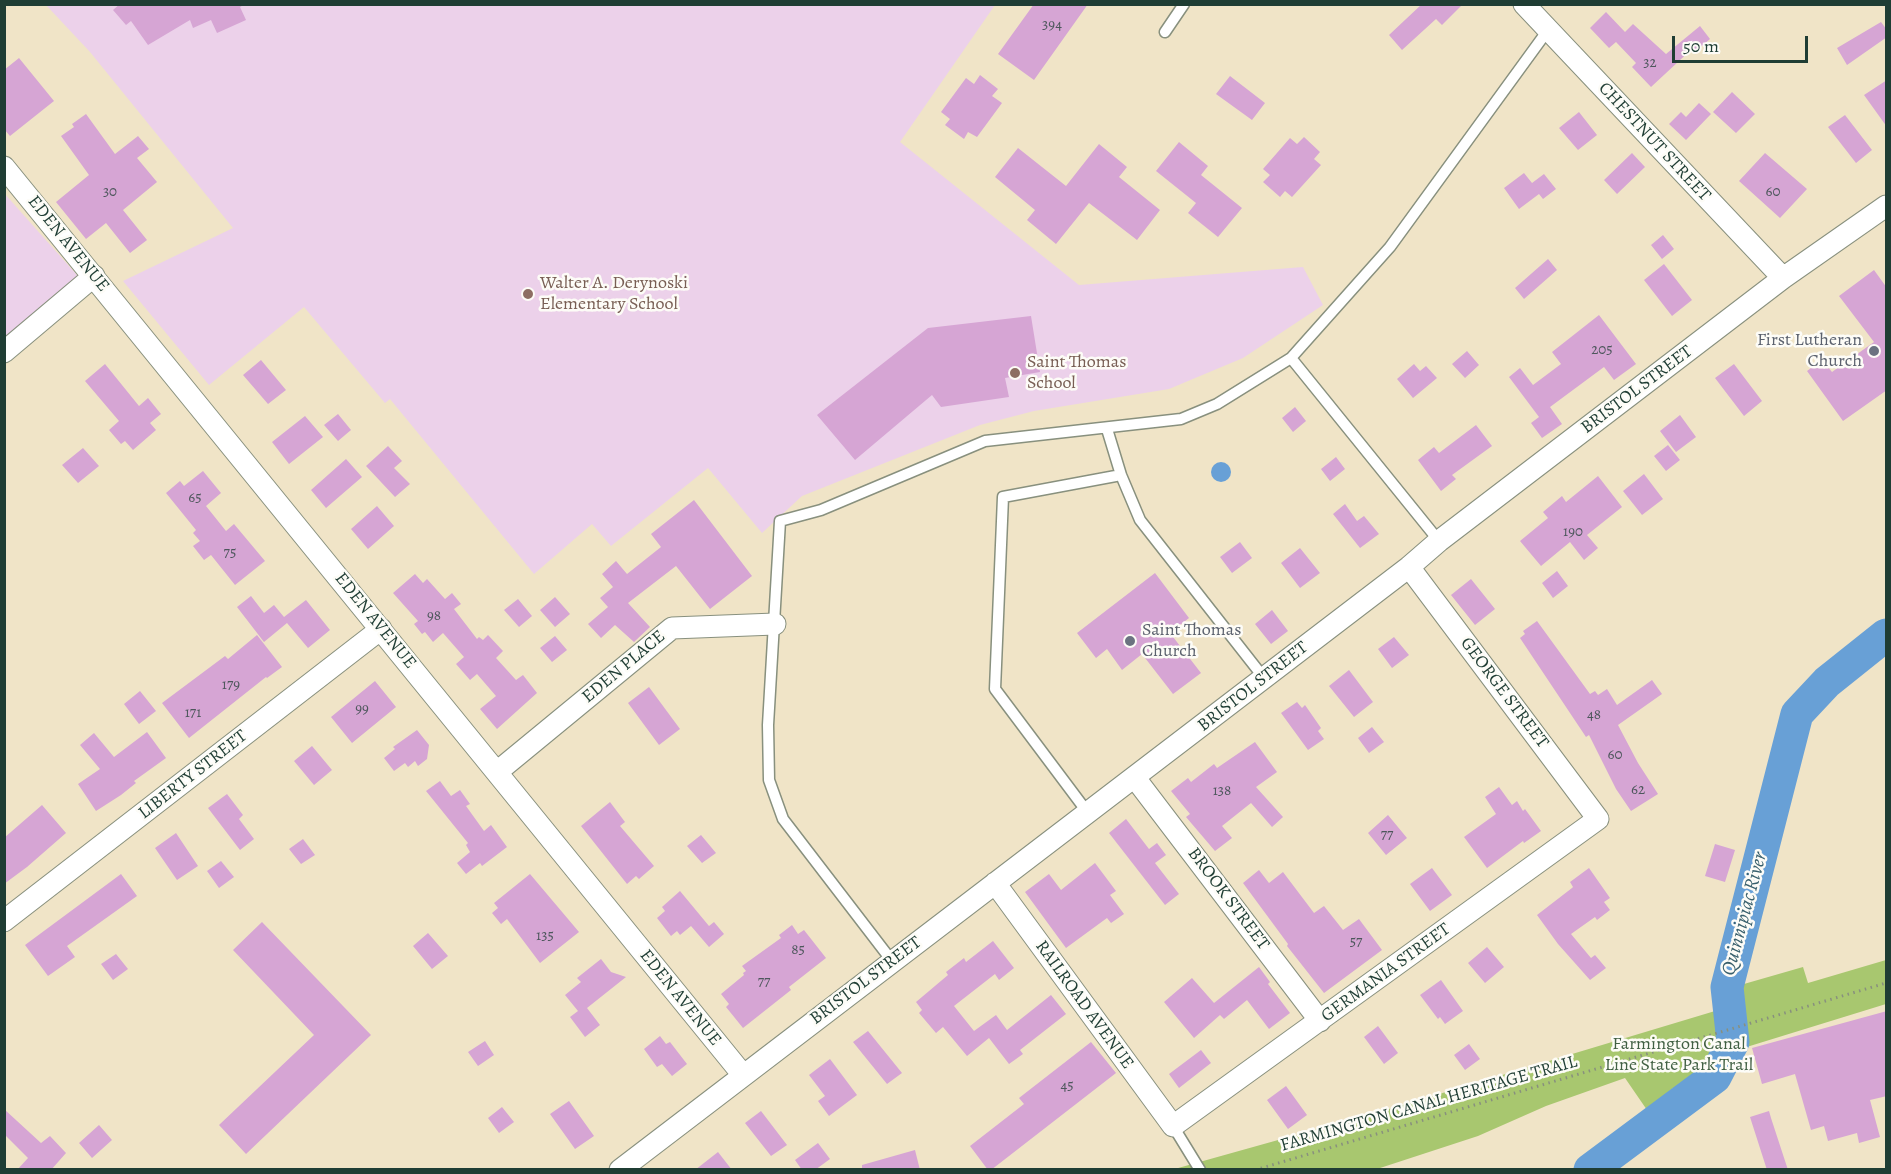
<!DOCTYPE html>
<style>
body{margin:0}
#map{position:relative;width:1891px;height:1174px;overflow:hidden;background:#f0e4c7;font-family:Alegreya,serif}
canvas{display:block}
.frame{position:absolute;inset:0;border:6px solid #1f3d34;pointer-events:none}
.scale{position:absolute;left:1672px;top:36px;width:136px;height:27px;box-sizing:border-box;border:3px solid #1f3d34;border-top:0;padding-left:8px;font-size:18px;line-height:21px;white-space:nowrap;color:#1f3d34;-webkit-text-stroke:4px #fdfcf7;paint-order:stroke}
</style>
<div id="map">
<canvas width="1891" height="1174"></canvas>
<div class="frame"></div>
<div class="scale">50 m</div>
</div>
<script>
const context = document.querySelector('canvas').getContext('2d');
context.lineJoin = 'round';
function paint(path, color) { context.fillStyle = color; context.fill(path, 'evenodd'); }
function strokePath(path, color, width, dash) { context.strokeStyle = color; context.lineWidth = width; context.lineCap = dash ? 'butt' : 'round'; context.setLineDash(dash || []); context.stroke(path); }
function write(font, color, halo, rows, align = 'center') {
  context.font = font + ' Alegreya,serif'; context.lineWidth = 5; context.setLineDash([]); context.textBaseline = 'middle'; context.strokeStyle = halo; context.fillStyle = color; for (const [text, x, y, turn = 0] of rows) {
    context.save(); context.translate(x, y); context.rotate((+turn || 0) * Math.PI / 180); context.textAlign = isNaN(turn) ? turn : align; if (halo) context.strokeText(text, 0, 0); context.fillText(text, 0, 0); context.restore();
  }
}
paint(new Path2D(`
 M46,5H995L900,142L1079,285L1303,267L1323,305L1243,358L1169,389L1034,411L980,425L802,496L762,533L708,468L611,546L592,524L534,574L390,399L385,403L304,307L209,385L123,281L233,228L90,52Z
 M4,193L85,284L4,352Z`), '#ecd1ea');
paint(new Path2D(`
 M1886,960V1004L1711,1058L1716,1074L1682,1099L1673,1088L1647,1110L1625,1078L1546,1106L1478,1136L1377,1169L1171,1170L1396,1107L1725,1008L1730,988L1803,967L1808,983Z`), '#a8c76f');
paint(new Path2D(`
 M1211 472a10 10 0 1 1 20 0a10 10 0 1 1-20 0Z`), '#68a0d6');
strokePath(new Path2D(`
 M1590,1170L1715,1077L1733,1042L1727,987L1797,714L1827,682L1886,635`), '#68a0d6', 33);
paint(new Path2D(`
 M120,4H245L240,7L246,20L217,33L211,20L193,28L190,20L148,45L131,21L126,25L113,10Z
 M1034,4H1088L1034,80L998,54Z
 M1422,4H1463L1442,25L1436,19L1402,50L1389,35Z
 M1606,12L1625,32L1633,24L1666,54L1700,26L1710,39L1696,51L1693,48L1651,87L1632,67L1636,63L1616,42L1609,48L1590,28Z
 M1881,22L1887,30V37L1847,65L1837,48Z
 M19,58L54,101L10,136L4,129V70Z
 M980,75L998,89L992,96L1002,103L977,137L968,132L964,139L945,125L950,119L941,112L966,78L974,84Z
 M1230,76L1265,103L1252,120L1216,94Z
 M1887,80V127L1864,95Z
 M1732,92L1755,114L1736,133L1713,112Z
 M1699,103L1711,114L1686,140L1669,124L1681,112L1686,117Z
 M1579,112L1597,135L1578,150L1559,128Z
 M86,114L115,154L138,136L149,149L137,158L157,182L123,210L147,240L130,253L106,223L86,239L56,202L89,175L61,136L74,127L72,124Z
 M1845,115L1872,150L1856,163L1828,127Z
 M1304,137L1320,152L1314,159L1321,165L1292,197L1285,191L1280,197L1263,182L1270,175L1263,169L1290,138L1297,144Z
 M1179,142L1208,166L1201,175L1242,208L1218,237L1188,213L1196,203L1156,171Z
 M1099,144L1127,167L1119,177L1160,210L1137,240L1089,203L1056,244L1027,220L1035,210L995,177L1018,148L1066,186Z
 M1632,153L1645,167L1617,194L1604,180Z
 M1765,153L1807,189L1780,218L1739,181Z
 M1524,173L1532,183L1544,174L1556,189L1543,199L1539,194L1519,209L1504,188Z
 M1663,235L1674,249L1662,259L1651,245Z
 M1548,259L1557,270L1524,299L1515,288Z
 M1664,264L1692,300L1672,316L1644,280Z
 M1874,270L1887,288V390L1843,421L1807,371L1822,360L1832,372L1874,342L1839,296Z
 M1599,315L1636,364L1614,380L1604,367L1550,407L1562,424L1542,438L1531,423L1539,417L1509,377L1520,368L1533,385L1561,364L1552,352Z
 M1031,316L1040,372L1005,378L1009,397L941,407L932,395L855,460L817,415L928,328Z
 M1467,351L1479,365L1465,378L1452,364Z
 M261,360L286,390L268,404L243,375Z
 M105,364L139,406L148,398L161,414L150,423L156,430L133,450L125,441L121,444L109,430L119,421L85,381Z
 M1414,364L1420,371L1426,366L1437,378L1413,398L1397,379Z
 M1734,364L1762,401L1744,416L1715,378Z
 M1295,407L1306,421L1293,432L1282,418Z
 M338,414L351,430L338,441L324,425Z
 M1680,415L1696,437L1676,452L1660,431Z
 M305,416L323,437L289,464L272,442Z
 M1476,425L1492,446L1452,475L1456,479L1441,491L1418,460L1434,447L1439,453Z
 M1668,445L1680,460L1666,471L1654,456Z
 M388,446L402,461L394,468L410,484L395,497L366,466Z
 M83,448L99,466L78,483L62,465Z
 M1336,457L1345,469L1330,481L1321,469Z
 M346,459L362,477L326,508L311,490Z
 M203,471L221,493L206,506L226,531L234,524L265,561L235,585L211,555L204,560L193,546L200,541L193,533L196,530L166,493L180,481L184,486Z
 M1644,474L1663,499L1642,515L1623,491Z
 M1598,476L1622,507L1587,535L1598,548L1584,560L1570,542L1541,566L1520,541L1548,518L1543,512L1562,496L1566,502Z
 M694,500L752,576L710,609L676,566L628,603L650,627L634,642L615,625L601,638L588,624L608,607L600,598L613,587L602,574L616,561L627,574L661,547L651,534Z
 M1345,504L1357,521L1364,516L1379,534L1360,548L1333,514Z
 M377,506L394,526L368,549L351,529Z
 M1240,542L1252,558L1232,573L1220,557Z
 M1300,548L1320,573L1300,588L1281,563Z
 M1557,571L1568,586L1553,598L1542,583Z
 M1155,573L1189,618L1170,633L1201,673L1173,694L1142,654L1122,670L1107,649L1096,658L1077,633Z
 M415,574L423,583L427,579L445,599L452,593L461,604L454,609L477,639L479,637L483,640L488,635L503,651L496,658L516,680L523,675L537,693L497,729L480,709L496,696L477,674L470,680L456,664L464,657L443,633L433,642L425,632L422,634L414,624L418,621L393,593Z
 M1471,579L1495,609L1475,625L1451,595Z
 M251,596L264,613L274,605L284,617L306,600L330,630L308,648L287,623L264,642L237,607Z
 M555,597L570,614L555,627L540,610Z
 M518,599L532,616L519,627L504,610Z
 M1272,610L1288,631L1271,644L1255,624Z
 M1537,621L1590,694L1595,691L1598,695L1607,689L1617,705L1652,680L1662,694L1618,725L1638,763L1658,794L1631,811L1616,789L1589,735L1586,737L1520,638L1525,634L1523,631Z
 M257,635L282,667L267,678L266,677L189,738L162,703L225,656L228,659Z
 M555,636L567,650L552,662L540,648Z
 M1394,637L1409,655L1392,668L1378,649Z
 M1349,670L1373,702L1354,717L1329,686Z
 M375,681L396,707L352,743L331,717Z
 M649,687L680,729L659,745L628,703Z
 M140,691L156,711L139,724L124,704Z
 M1297,702L1302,708L1305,705L1321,728L1318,731L1324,739L1308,750L1281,713Z
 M1372,727L1384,742L1369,753L1358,738Z
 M417,730L429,745L427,759L418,766L415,761L408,767L405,763L394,771L384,758L395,749L393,747Z
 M147,732L166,758L134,781L136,783L121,795L96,811L78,784L100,769L80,745L94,733L114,757Z
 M1255,742L1277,772L1256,787L1283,817L1272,827L1251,803L1222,826L1232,838L1215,851L1186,817L1190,814L1171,791L1188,778L1191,782L1214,764L1217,768Z
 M312,746L332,770L314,785L294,761Z
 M440,781L451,796L460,790L470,804L466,806L484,831L491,825L507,847L482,866L480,863L466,874L457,863L470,852L466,845L468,843L426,791Z
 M1499,787L1512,805L1517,801L1523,811L1525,809L1541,831L1524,843L1523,841L1487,868L1464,837L1496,814L1485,797Z
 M227,794L243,815L239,819L254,839L240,850L208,808Z
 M610,802L625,822L620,826L654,866L639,879L636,876L627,884L581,826Z
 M42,805L66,833L27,867L4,884V838Z
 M1388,815L1407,838L1386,855L1368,833Z
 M1126,819L1149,849L1157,843L1166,855L1155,863L1179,894L1165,905L1109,833Z
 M176,833L198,866L177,880L155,848Z
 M701,835L716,853L702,863L687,846Z
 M303,839L315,855L301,864L289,849Z
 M1715,844L1735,850L1725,882L1705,876Z
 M221,861L234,877L219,888L207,871Z
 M1095,863L1116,891L1110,895L1124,914L1111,923L1107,918L1066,948L1025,892L1049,874L1061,890Z
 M1432,868L1452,895L1430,911L1410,884Z
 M1589,868L1610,898L1604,902L1610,910L1597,920L1595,917L1571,934L1591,958L1595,955L1606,968L1590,980L1558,944L1537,915L1572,888L1573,887L1570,882Z
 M1259,870L1269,883L1283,872L1314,913L1324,906L1343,930L1359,919L1382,950L1324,993L1287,946L1288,944L1243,883Z
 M121,874L137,896L67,946L75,957L48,976L25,945Z
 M530,874L579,932L540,963L507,919L501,924L492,913L498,908L494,903Z
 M680,891L709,926L714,922L724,934L709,947L691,926L680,935L677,931L671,936L657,918L665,911L662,907Z
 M262,922L371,1035L246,1154L219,1125L314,1035L233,950Z
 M792,925L798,934L804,930L826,958L789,987L791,990L743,1028L726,1007L729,1004L721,994L744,975L743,973L746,971L742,966L781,938L779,935Z
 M428,933L448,956L432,969L413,946Z
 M993,941L1014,968L999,980L995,974L954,1006L974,1031L996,1015L1007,1030L1051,995L1066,1014L1020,1050L1023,1054L1009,1064L989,1038L967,1056L943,1027L936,1033L919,1013L922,1010L916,1002L948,975L946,972L964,958L966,962Z
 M1487,947L1504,967L1485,983L1468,963Z
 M116,954L128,969L113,980L101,964Z
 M601,959L611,972L626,977L587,1008L600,1025L585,1037L570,1017L578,1011L565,995L581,982L577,978Z
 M1259,967L1270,982L1268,984L1290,1013L1269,1029L1247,1000L1224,1019L1220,1015L1194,1038L1164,1002L1192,978L1214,1003Z
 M1441,980L1463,1011L1445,1024L1440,1017L1438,1019L1420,995Z
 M1887,1011V1096L1870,1100L1880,1137L1859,1143L1857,1133L1828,1141L1824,1126L1811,1130L1795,1074L1762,1084L1752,1048Z
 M1378,1026L1398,1053L1384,1064L1364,1037Z
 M868,1031L902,1073L887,1084L853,1042Z
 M660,1036L666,1044L670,1042L687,1064L672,1076L662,1064L657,1067L644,1049Z
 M485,1041L494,1055L478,1066L468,1052Z
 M1091,1042L1116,1073L991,1170H988L970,1146L1024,1104L1019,1098Z
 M1469,1044L1480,1059L1465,1070L1454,1055Z
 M1201,1050L1211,1063L1179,1088L1169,1074Z
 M830,1059L857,1095L829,1116L818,1101L825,1096L809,1075Z
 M1286,1086L1307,1115L1288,1129L1267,1100Z
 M569,1101L594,1136L575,1149L550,1114Z
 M502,1107L514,1122L499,1133L488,1118Z
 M4,1109L41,1143L50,1136L66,1153L51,1170H17L28,1158L4,1134Z
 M761,1111L787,1145L771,1156L745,1123Z
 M1769,1111L1771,1118L1788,1170H1767L1750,1117Z
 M99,1125L112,1140L92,1158L79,1143Z
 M818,1143L830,1159L815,1170H802L795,1160Z
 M915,1150L920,1170H862V1165Z
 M718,1152L732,1170H695Z`), '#d6a5d4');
const service = new Path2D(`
 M1165,32L1184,4
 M1291,358L1439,541
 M1107,429L1121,475L1140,520L1264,678
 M1088,813L995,689L1003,497L1121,475
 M892,961L783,819L769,780L768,725L780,521L821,510L985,441L1181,419L1217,404L1291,358L1390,247L1548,30
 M1173,1126L1200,1170`);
const minor = new Path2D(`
 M1524,4L1783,278
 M4,167L743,1075
 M4,352L94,276
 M497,772L672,628L775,624
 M1135,778L1320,1021
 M995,883L1173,1126L1598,819L1409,567
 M4,921L381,629
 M620,1170L1409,567L1439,541L1783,278L1886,206`);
strokePath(service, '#88907e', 13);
strokePath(minor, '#88907e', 23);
strokePath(new Path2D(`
 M1255,1170L1886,983`), '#88907e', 3, [1.5, 4.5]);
strokePath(service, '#fff', 10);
strokePath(minor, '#fff', 21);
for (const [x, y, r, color] of [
 [528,294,6,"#8d6e63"],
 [1874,351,6,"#6b7280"],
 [1015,373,6,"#8d6e63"],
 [1130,641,6,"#6b7280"]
]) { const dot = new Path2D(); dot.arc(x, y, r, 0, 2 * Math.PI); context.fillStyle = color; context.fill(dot); strokePath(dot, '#fdfcf7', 2); }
write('15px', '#4d575c', null, [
 ["394",1052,25],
 ["32",1650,63],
 ["30",110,192],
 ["60",1773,192],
 ["205",1602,350],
 ["65",195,498],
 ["190",1573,532],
 ["75",230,553],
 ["98",434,616],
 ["179",231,685],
 ["99",362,709],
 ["171",193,713],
 ["48",1594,715],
 ["60",1615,755],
 ["62",1638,790],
 ["138",1222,791],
 ["77",1387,835],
 ["135",545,936],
 ["57",1356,942],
 ["85",798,950],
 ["77",764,982],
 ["45",1067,1086]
]);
write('18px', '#1f3d34', '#fdfcf7', [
 ["CHESTNUT STREET",1654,142,47],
 ["EDEN AVENUE",68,244,51],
 ["BRISTOL STREET",1637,390,-37],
 ["EDEN AVENUE",375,621,51],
 ["EDEN PLACE",624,667,-40],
 ["BRISTOL STREET",1253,687,-38],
 ["GEORGE STREET",1504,693,53],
 ["LIBERTY STREET",193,775,-38],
 ["BROOK STREET",1228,899,53],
 ["GERMANIA STREET",1386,973,-36],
 ["BRISTOL STREET",866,981,-37],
 ["EDEN AVENUE",680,998,51],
 ["RAILROAD AVENUE",1084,1005,54],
 ["FARMINGTON CANAL HERITAGE TRAIL",1429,1104,-16]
]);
write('18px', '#785e54', '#fdfcf7', [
 ["Walter A. Derynoski",540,284],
 ["Elementary School",540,305],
 ["Saint Thomas",1027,363],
 ["School",1027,384]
], 'left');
write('18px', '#5b616d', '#fdfcf7', [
 ["First Lutheran",1862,341],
 ["Church",1862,362],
 ["Saint Thomas",1142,631,"left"],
 ["Church",1142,652,"left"]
], 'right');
write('18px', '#416043', '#fdfcf7', [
 ["Farmington Canal",1679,1045],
 ["Line State Park Trail",1679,1066]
]);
write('italic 20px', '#39606d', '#fdfcf7', [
 ["Quinnipiac River",1745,914,-75]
]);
</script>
